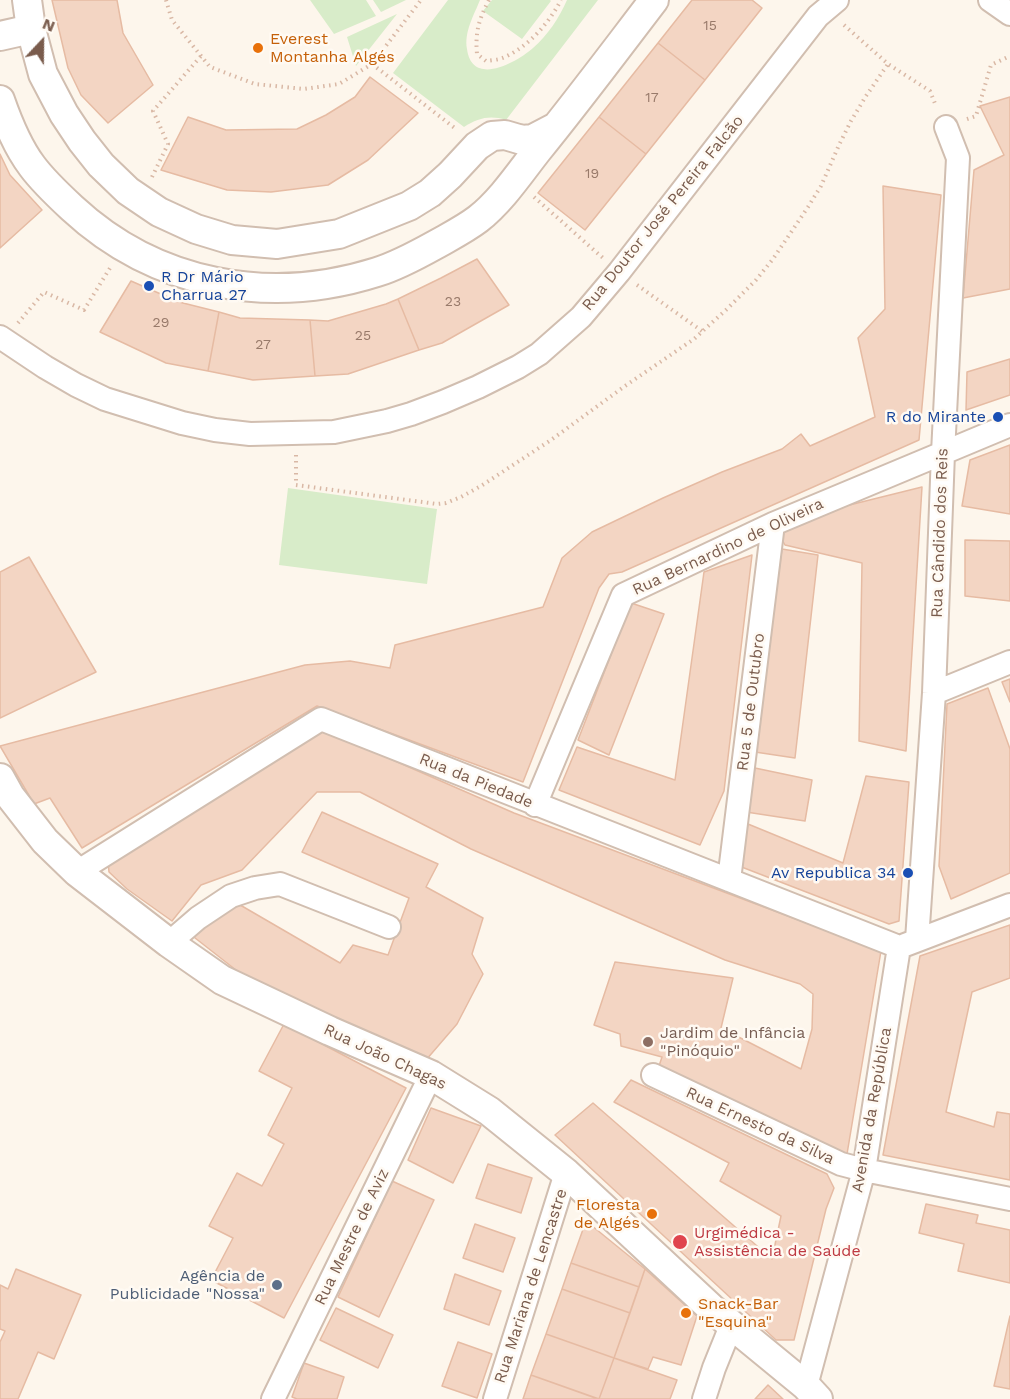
<!DOCTYPE html>
<meta charset="utf-8">
<style>
body{margin:0}
#map{position:relative;width:1010px;height:1399px;overflow:hidden;background:#fdf6ec;font-family:"Work Sans",sans-serif}
canvas{display:block}
.north{position:absolute;left:12px;top:12px;width:60px;height:60px;-webkit-text-stroke:4px #fffaf3;paint-order:stroke;rotate:22deg;font-size:16px;font-weight:700;line-height:24px;text-align:center;color:#7a5c4d}
.north::after{content:'';display:block;margin:auto;width:21px;height:27px;background:#7a5c4d;clip-path:polygon(50% 0,100% 100%,50% 72%,0 100%)}
</style>
<div id="map">
<canvas width="1010" height="1399"></canvas>
<div class="north">N</div>
</div>
<script>
const context = document.querySelector('canvas').getContext('2d');
context.lineJoin = 'round';
function paint(path, color) { context.fillStyle = color; context.fill(path, 'evenodd'); }
function strokePath(path, color, width, dash) { context.strokeStyle = color; context.lineWidth = width; context.lineCap = dash ? 'butt' : 'round'; context.setLineDash(dash || []); context.stroke(path); }
function write(font, color, halo, rows, align = 'center') {
  context.font = font + ' "Work Sans",sans-serif'; context.lineWidth = 5; context.setLineDash([]); context.textBaseline = 'middle'; context.strokeStyle = halo; context.fillStyle = color; for (const [text, x, y, turn = 0] of rows) {
    context.save(); context.translate(x, y); context.rotate((+turn || 0) * Math.PI / 180); context.textAlign = isNaN(turn) ? turn : align; if (halo) context.strokeText(text, 0, 0); context.fillText(text, 0, 0); context.restore();
  }
}
paint(new Path2D(`
 M310,0H366L376,16L334,34Z
 M373,0H406L381,12Z
 M448,0H480C474,15 464,32 467,49C472,87 516,63 533,48C548,35 559,18 567,0H598L506,120C490,115 478,118 464,127L393,73Z
 M492,0H550L551,1L522,39L483,11Z
 M397,14L356,66L347,37Z
 M288,488L437,509L427,584L279,565Z`), '#d8ecc9');
const building = new Path2D(`
 M52,0H117L123,33L153,85L108,123L81,95L68,68Z
 M692,0H752L762,8L705,80L658,43Z
 M658,43L705,80L646,154L599,117Z
 M370,77L418,113L368,160L328,185L271,192L227,190L161,170L188,117L226,130L297,129L326,115L355,97Z
 M1010,97V289L963,298L974,170L1004,155L980,106Z
 M599,117L646,154L585,230L538,193Z
 M0,154L10,175L42,210L0,248Z
 M883,186L941,195L919,440L622,572L609,574L599,588L523,782L317,706L82,848L50,798L34,804L0,746L305,665L350,661L390,668L395,645L543,607L562,558L592,532L663,498L722,472L782,449L801,434L810,446L875,417L858,338L885,309Z
 M477,259L509,305L442,343L419,350L398,299L441,278Z
 M131,281L179,302L219,312L208,371L166,363L100,332Z
 M398,299L419,350L348,374L315,376L310,320L328,321L386,304Z
 M219,312L240,318L310,320L315,376L253,380L208,371Z
 M1010,359V395L966,410L967,372Z
 M1010,445V514L962,506L970,460Z
 M922,487L906,751L859,741L862,563L785,545L773,524Z
 M965,540L1010,541V601L965,596Z
 M782,549L818,555L795,758L755,752Z
 M752,555L724,791L700,845L559,790L577,747L675,780L704,572Z
 M29,557L96,672L0,718V572Z
 M631,603L664,614L609,755L578,740Z
 M1010,679V702L1002,682Z
 M988,688L1010,749V873L951,899L939,866L947,704Z
 M322,729L514,813L881,951L847,1154L659,1066L662,1057L621,1046L620,1034L594,1025L615,962L733,978L721,1028L801,1069L812,1029L813,994L800,984L725,960L471,849L360,792H317L242,870L201,885L172,921L127,889L109,872L108,861Z
 M755,768L812,780L805,821L746,812Z
 M866,776L909,782L899,921L889,924L739,866L748,824L843,863Z
 M322,812L438,864L426,887L483,918L472,954L483,974L457,1024L426,1060L264,992L190,934L235,902L340,963L353,945L388,955L409,898L302,852Z
 M1010,925V978L972,992L946,1112L994,1127L997,1112L1010,1114V1180L883,1155L920,956Z
 M284,1024L406,1088L284,1318L211,1280L233,1238L209,1226L237,1173L262,1186L284,1144L268,1135L292,1088L259,1071Z
 M631,1080L827,1174L834,1188L826,1209L794,1340H776L555,1135L593,1103L772,1259L781,1216L720,1181L729,1163L614,1102Z
 M431,1108L481,1126L453,1183L408,1160Z
 M488,1164L532,1178L521,1213L476,1198Z
 M392,1181L434,1200L379,1317L338,1297Z
 M926,1204L978,1215L976,1223L1010,1230V1283L958,1271L964,1244L919,1233Z
 M586,1221L645,1269L639,1287L571,1263Z
 M475,1224L515,1238L503,1272L463,1258Z
 M571,1263L639,1287L630,1313L562,1289Z
 M16,1269L81,1295L54,1359L38,1352L18,1399H0V1342L5,1331L0,1329V1285L8,1289Z
 M645,1269L697,1316L681,1365L653,1357L648,1369L614,1358Z
 M455,1274L501,1291L489,1325L444,1309Z
 M562,1289L630,1313L614,1358L546,1334Z
 M336,1308L393,1335L378,1368L320,1340Z
 M1010,1316V1389L994,1386Z
 M546,1334L614,1358L599,1399L531,1375Z
 M458,1342L492,1354L477,1398L442,1386Z
 M614,1358L677,1380L670,1399H599Z
 M304,1363L344,1377L337,1399H297L292,1397Z
 M531,1375L598,1399H523Z
 M768,1385L783,1399H755Z`);
paint(building, '#f3d5c3');
strokePath(building, '#e6bba3', 1.5);
const minor = new Path2D(`
 M990,0L1010,14
 M0,337L45,367L76,385L105,399L182,423L215,430L250,434L334,432L387,421L411,414L443,402L478,387L518,367L539,354L581,317L619,272L818,16L837,0
 M934,693L1010,662
 M535,805L623,595L773,524L1010,425
 M77,872L321,719L899,947
 M729,880L773,524
 M917,940L934,693L943,453L958,158L946,127
 M169,943L198,918L231,896L255,888L280,884L389,927
 M905,945L1010,905
 M653,1075L841,1164L864,1170L1010,1199
 M806,1386L864,1170L899,947
 M273,1399L431,1075
 M495,1399L566,1173
 M704,1399L714,1368L731,1326`);
const tertiary = new Path2D(`
 M27,0L31,29L43,74L64,114L82,141L101,165L128,191L159,212L196,229L232,240L277,244L339,234L409,206L430,193L450,175L477,146L492,136L505,135L522,140L533,139L556,127
 M0,36L31,29
 M0,100C8,123 17,146 32,166C43,181 58,195 72,208C156,286 270,306 377,272C397,266 417,255 435,245C449,237 465,229 478,219C501,201 519,174 537,151C577,102 615,51 654,0
 M0,778L10,796L45,841L77,872L169,943L222,980L330,1031L431,1075L489,1111L566,1173L711,1308L806,1386L818,1399`);
strokePath(minor, '#d1beb0', 26);
strokePath(tertiary, '#d1beb0', 32);
strokePath(new Path2D(`
 M166,0L172,20L210,67L255,84L304,89L339,84L372,64L421,0
 M489,0C479,19 475,32 477,54L486,61C492,60 499,60 505,57C529,46 549,23 561,0
 M844,25L888,64L930,91L936,106
 M372,64L456,129
 M967,119L976,116L991,65L1010,56
 M152,177L168,144L153,111L201,56
 M534,197L603,258
 M637,285L702,331
 M18,323L44,292L84,310L110,268
 M296,455V485L437,504L446,503L461,497L481,486L551,440L625,386L694,339L727,309L756,280L773,259L808,207L821,186L839,145L851,121L866,96L888,64`), '#d9b8a5', 4, [1.5, 4.5]);
strokePath(minor, '#fff', 22);
strokePath(tertiary, '#fff', 28);
for (const [x, y, r, color] of [
 [258,48,6,"#e8710a"],
 [149,286,6,"#1a4fb4"],
 [998,417,6,"#1a4fb4"],
 [908,873,6,"#1a4fb4"],
 [648,1042,6,"#8d6e63"],
 [652,1214,6,"#e8710a"],
 [680,1242,8,"#e0444e"],
 [277,1285,6,"#5c6f8a"],
 [686,1313,6,"#e8710a"]
]) { const dot = new Path2D(); dot.arc(x, y, r, 0, 2 * Math.PI); context.fillStyle = color; context.fill(dot); strokePath(dot, '#fffaf3', 2); }
write('14px', '#987a6a', null, [
 ["15",710,26],
 ["17",652,98],
 ["19",592,174],
 ["23",453,302],
 ["29",161,323],
 ["25",363,336],
 ["27",263,345]
]);
write('16px', '#c56008', '#fffaf3', [
 ["Everest",270,39],
 ["Montanha Algés",270,57],
 ["Floresta",640,1205,"right"],
 ["de Algés",640,1223,"right"],
 ["Snack-Bar",698,1304],
 ["\"Esquina\"",698,1322]
], 'left');
write('16px', '#7a5c4d', '#fffaf3', [
 ["Rua Doutor José Pereira Falcão",663,213,-51],
 ["Rua Cândido dos Reis",940,533,-88],
 ["Rua Bernardino de Oliveira",728,547,-25],
 ["Rua 5 de Outubro",751,702,-83],
 ["Rua da Piedade",476,781,22],
 ["Rua João Chagas",385,1057,25],
 ["Avenida da República",872,1110,-80],
 ["Rua Ernesto da Silva",760,1126,25],
 ["Rua Mestre de Aviz",352,1237,-64],
 ["Rua Mariana de Lencastre",531,1286,-72]
]);
write('16px', '#164399', '#fffaf3', [
 ["R Dr Mário",161,277,"left"],
 ["Charrua 27",161,295,"left"],
 ["R do Mirante",986,417],
 ["Av Republica 34",896,873]
], 'right');
write('16px', '#785e54', '#fffaf3', [
 ["Jardim de Infância",660,1033],
 ["\"Pinóquio\"",660,1051]
], 'left');
write('16px', '#be3a42', '#fffaf3', [
 ["Urgimédica -",694,1233],
 ["Assistência de Saúde",694,1251]
], 'left');
write('16px', '#4e5e75', '#fffaf3', [
 ["Agência de",265,1276],
 ["Publicidade \"Nossa\"",265,1294]
], 'right');
</script>
